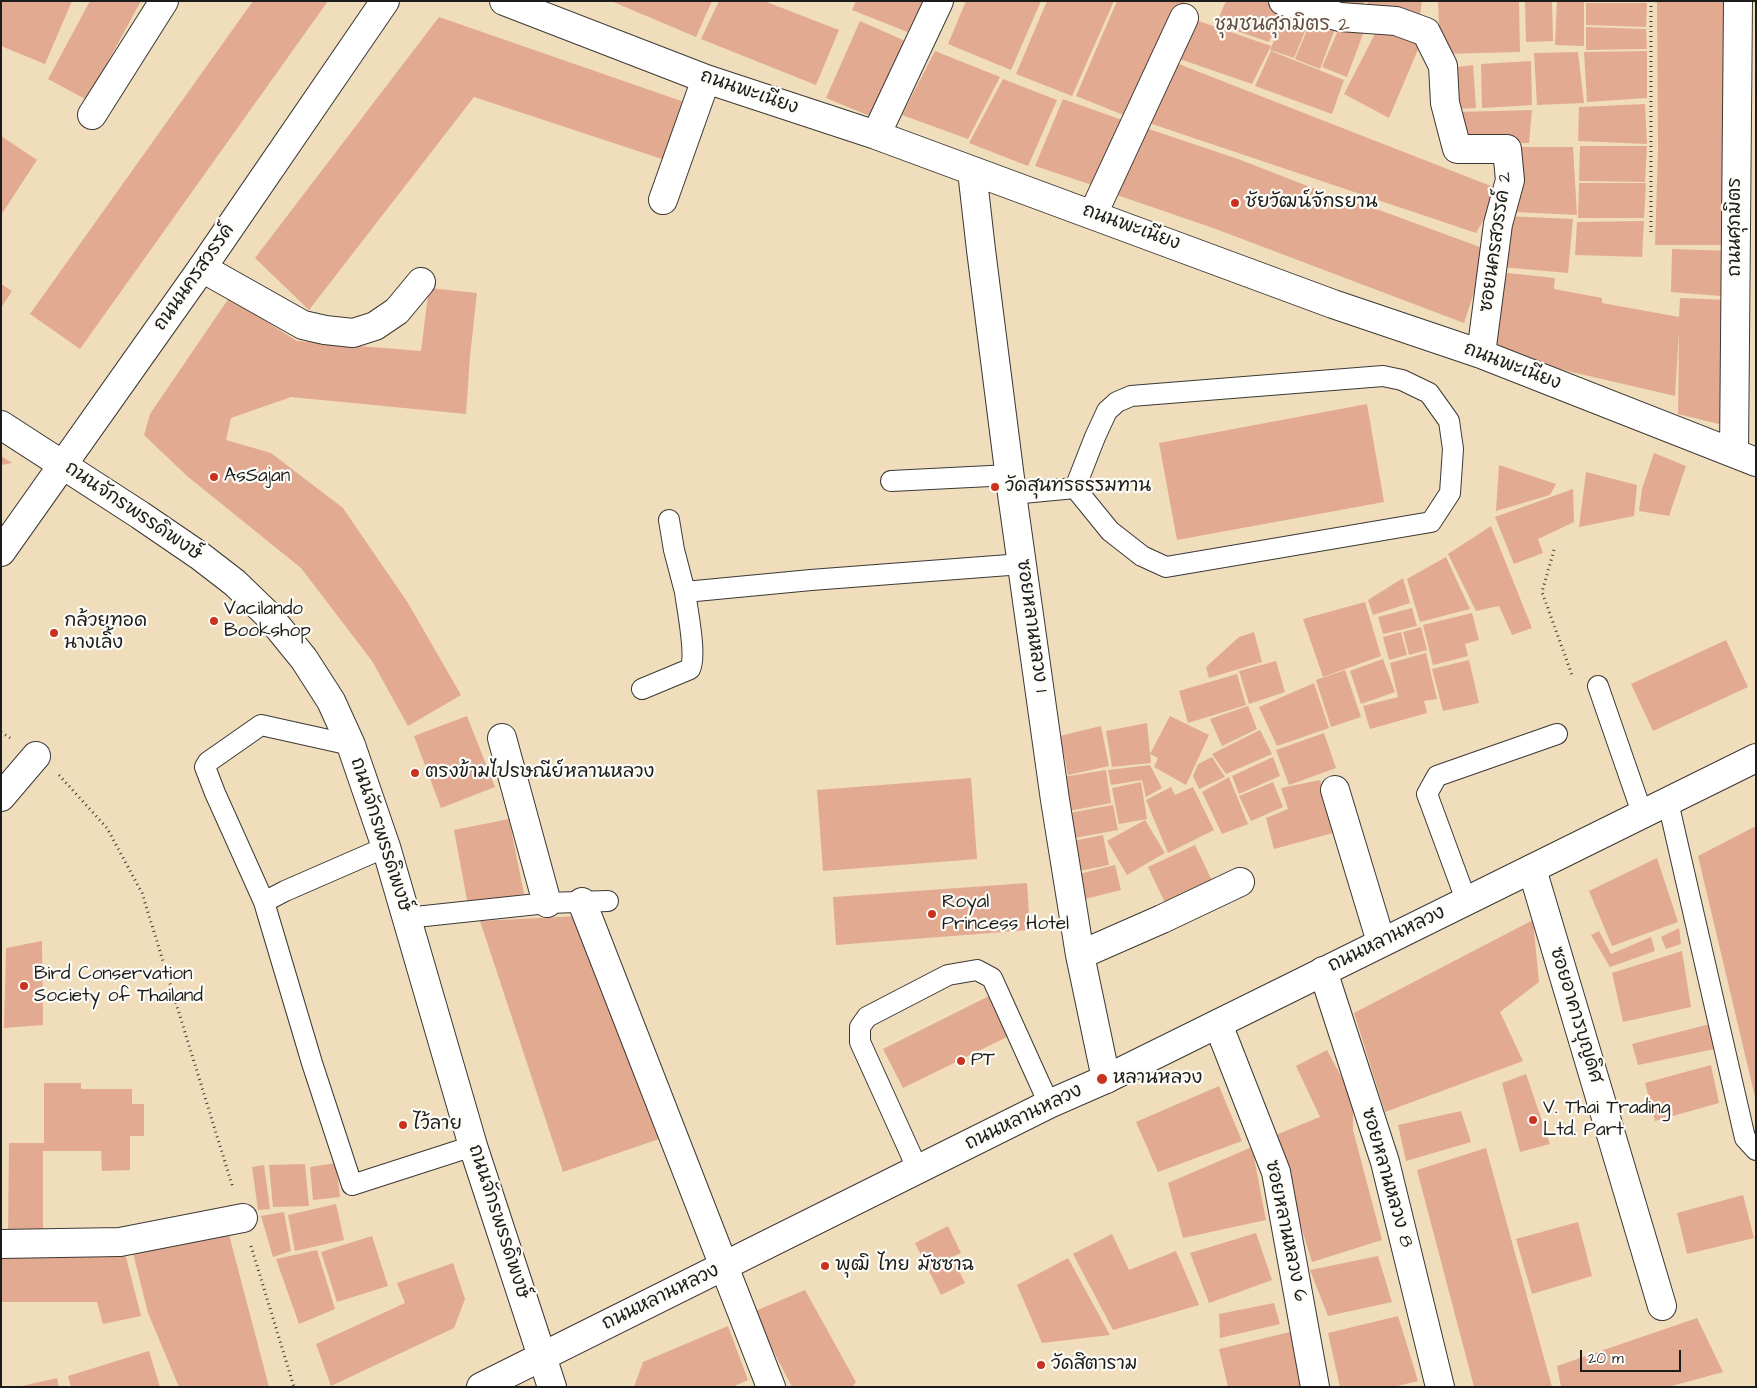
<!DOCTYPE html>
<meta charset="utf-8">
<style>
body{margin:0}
#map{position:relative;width:1757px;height:1388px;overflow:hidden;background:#f0ddbc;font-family:"Architects Daughter",sans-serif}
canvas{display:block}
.frame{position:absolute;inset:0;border:2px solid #1c1c1c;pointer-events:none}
.scale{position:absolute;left:1580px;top:1350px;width:101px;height:22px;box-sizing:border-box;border:2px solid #1c1c1c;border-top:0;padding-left:6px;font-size:15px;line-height:18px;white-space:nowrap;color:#1c1c1c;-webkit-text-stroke:4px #fdfcf7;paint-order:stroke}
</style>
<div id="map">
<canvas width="1757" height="1388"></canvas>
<div class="frame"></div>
<div class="scale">20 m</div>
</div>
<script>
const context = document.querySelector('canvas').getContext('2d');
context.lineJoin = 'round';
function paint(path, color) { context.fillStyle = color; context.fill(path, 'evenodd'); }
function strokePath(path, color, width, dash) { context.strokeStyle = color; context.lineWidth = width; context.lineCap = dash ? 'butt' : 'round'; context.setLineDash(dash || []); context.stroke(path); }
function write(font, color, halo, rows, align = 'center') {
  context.font = font + ' "Architects Daughter","Playpen Sans Thai",sans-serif'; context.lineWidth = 4.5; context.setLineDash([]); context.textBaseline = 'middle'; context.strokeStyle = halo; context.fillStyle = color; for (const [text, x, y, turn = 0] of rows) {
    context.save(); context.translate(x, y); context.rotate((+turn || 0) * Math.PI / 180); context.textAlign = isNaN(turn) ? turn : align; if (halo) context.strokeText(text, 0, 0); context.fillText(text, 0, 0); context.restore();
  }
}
paint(new Path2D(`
 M1,1H72L45,64L1,46Z
 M90,1H141L87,100L48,79Z
 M253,1H328L80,349L30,314Z
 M611,1H712L696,37Z
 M719,1H764L839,30L816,85L701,39Z
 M856,1H930L915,35L852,10Z
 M966,1H1041L1011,70L948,44Z
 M1047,1H1114L1072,96L1016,74Z
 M1117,1H1185L1131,118L1076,96Z
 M1226,1H1273L1286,5L1269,42L1216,24Z
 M1320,1H1364L1362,12Z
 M1368,1H1422L1419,22L1366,11Z
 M1438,1H1519L1520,52L1440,54Z
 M1525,1H1552L1553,41L1526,42Z
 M1557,1H1584V46L1555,45Z
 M1657,1H1731L1732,245H1655L1658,150Z
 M1586,3H1647L1646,27L1586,25Z
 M1289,5L1313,12L1294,58L1270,50Z
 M1315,11L1339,18L1320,69L1295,59Z
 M439,17L690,104L665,160L474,97L309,310L255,258Z
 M1190,18L1271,46L1252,84L1171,56Z
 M1343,19L1366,26L1347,77L1322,67Z
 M860,21L912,44L877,119L826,98Z
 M1380,24L1422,40L1389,118L1344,94Z
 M1586,27L1646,29L1647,49L1586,50Z
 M935,51L1000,77L968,139L902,115Z
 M1271,51L1344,80L1332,114L1255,86Z
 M1647,51V98L1587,102L1584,52Z
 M1578,52L1584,103L1537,105L1534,53Z
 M1171,61L1501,190L1476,233L1143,121Z
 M1531,61L1532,105L1482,108L1481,64Z
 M1473,65L1476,108L1456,109L1450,68Z
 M1003,79L1057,100L1028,166L969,143Z
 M1063,99L1128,122L1101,188L1035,166Z
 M1645,104L1647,144L1578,141L1579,107Z
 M1532,110L1529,143L1461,144L1457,112Z
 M1140,126L1238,159L1336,197L1382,211L1488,250L1464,323L1213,228L1111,193Z
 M1,136L37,160L1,215Z
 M1580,146H1647L1645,182L1579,181Z
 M1514,147H1573L1577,215L1514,212Z
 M1579,183H1646L1644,218H1578Z
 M1504,216L1573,219L1568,273L1501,267Z
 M1644,221L1642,257L1575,255L1577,222Z
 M1672,249L1734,251L1733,297L1671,292Z
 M1498,272L1555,278L1554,289L1602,298V303L1679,317L1680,298L1730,300L1727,426L1678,414L1679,331L1675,396L1546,366L1487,348Z
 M1,284L12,291L1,308Z
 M429,288L477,293L470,356L466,414L291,397L231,418L226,440L271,453L343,508L408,603L461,695L408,726L372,661L301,568L187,476L144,435L150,414L229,298L297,341L421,351Z
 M1367,404L1384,502L1177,540L1159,443Z
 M1654,453L1686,466L1669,516L1639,511L1642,489Z
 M1,456L12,463L1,465Z
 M1499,465L1556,484L1550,495L1496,511Z
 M1586,472L1637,485L1634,516L1579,527Z
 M1573,489L1574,522L1538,539L1543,553L1514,564L1495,517Z
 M1491,526L1532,628L1512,635L1499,606L1476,611L1448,554Z
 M1446,557L1470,609L1420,622L1407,579Z
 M1403,578L1410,603L1373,615L1368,600Z
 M1365,602L1381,656L1323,677L1303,619Z
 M1412,608L1417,626L1383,634L1378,617Z
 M1472,613L1479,640L1465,644L1468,656L1433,665L1423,625Z
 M1421,627L1427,650L1409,655L1403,632Z
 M1254,632L1262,662L1209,678L1206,667L1239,637Z
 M1401,632L1407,655L1389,660L1383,637Z
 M1726,640L1748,687L1653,731L1631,684Z
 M1426,653L1437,699L1424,701L1427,713L1370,729L1363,706L1398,697L1390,663Z
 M1383,659L1395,692L1361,704L1350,671Z
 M1469,660L1479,703L1443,711L1432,669Z
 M1276,661L1285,692L1249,704L1239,671Z
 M1345,670L1361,717L1331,727L1316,680Z
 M1237,674L1246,705L1188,723L1179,691Z
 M1314,683L1329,728L1277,746L1259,707Z
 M1248,706L1257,729L1222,746L1210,719Z
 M467,716L495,787L441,808L414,736Z
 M1170,716L1209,735L1186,785L1154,767L1158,758L1150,754Z
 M1147,723L1151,763L1112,767L1106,731Z
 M1101,726L1109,766L1068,775L1060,736Z
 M1260,730L1272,754L1226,774L1212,754Z
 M1324,733L1336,768L1289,785L1276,750Z
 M1212,757L1225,777L1199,789L1193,776L1198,764Z
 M1273,757L1280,776L1239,794L1232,776Z
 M1150,765L1162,788L1146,797L1142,780L1111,785L1108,770Z
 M1106,770L1111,803L1069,811L1063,777Z
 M1229,777L1248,824L1222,834L1202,792Z
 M971,778L977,859L823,871L817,790Z
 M1320,780L1333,833L1274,849L1266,818L1288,809L1281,788Z
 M1141,782L1147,819L1119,824L1112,788Z
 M1273,782L1283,807L1251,821L1239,796Z
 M1171,787L1175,795L1193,787L1214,830L1168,853L1146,800Z
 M1113,805L1118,830L1074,838L1069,813Z
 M509,819L524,894L468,905L454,830Z
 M1145,820L1165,853L1127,875L1107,841Z
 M1756,826V1097H1755L1698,856Z
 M1103,835L1109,865L1079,871L1073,841Z
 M1195,845L1216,889L1169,911L1148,867Z
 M1657,858L1678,922L1612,946L1589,891Z
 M1115,865L1121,890L1085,899L1079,874Z
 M1027,883L1030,930L836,945L833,897Z
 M578,916L662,1138L563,1172L480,921Z
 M1533,920L1539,982L1500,1012L1523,1061L1385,1112L1354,1013Z
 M1679,928L1681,944L1666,949L1661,937Z
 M1599,931L1611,954L1651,937L1655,951L1610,967L1591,935Z
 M42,941L43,1025L4,1028L6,948Z
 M1682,951L1691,1007L1623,1022L1612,973Z
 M991,995L1011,1035L903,1088L883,1049Z
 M1710,1024L1715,1049L1638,1065L1632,1044Z
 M1327,1050L1353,1099V1130L1382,1240L1312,1262L1273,1136L1320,1117L1296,1066Z
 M1711,1065L1719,1103L1655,1121L1645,1083Z
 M1526,1074L1550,1144L1520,1152L1502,1083Z
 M44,1083H81V1089H132V1104H144V1136H130V1170L102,1171L101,1151H43V1238H8L9,1143H44Z
 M1219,1086L1242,1141L1158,1172L1136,1122Z
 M1461,1111L1471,1142L1406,1161L1398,1125Z
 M1252,1147L1266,1220L1183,1238L1168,1183Z
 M1486,1148L1552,1387H1474L1417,1170Z
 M336,1163L340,1197L313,1200L310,1167Z
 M305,1164L309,1206L273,1207L269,1165Z
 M264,1165L270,1209L258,1210L252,1167Z
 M1743,1195L1754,1238L1687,1254L1677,1213Z
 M336,1204L344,1240L295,1251L288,1215Z
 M284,1212L291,1251L273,1257L261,1216Z
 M1578,1222L1592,1276L1532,1294L1516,1239Z
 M948,1226L961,1253L952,1257L965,1283L941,1295L915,1243Z
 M227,1227L269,1387H179L148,1313L132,1249Z
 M1256,1233L1272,1280L1209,1303L1190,1253Z
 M1112,1234L1129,1270L1176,1251L1199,1305L1113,1330L1073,1254Z
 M372,1236L388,1286L337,1302L321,1252Z
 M124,1249L141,1316L103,1324L97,1302H1V1250Z
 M317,1250L335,1309L299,1324L276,1259Z
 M1378,1256L1392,1302L1328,1316L1310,1270Z
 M1068,1258L1110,1335L1042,1343L1017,1285Z
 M453,1263L465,1299L454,1328L331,1386L316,1344L405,1303L397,1283Z
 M805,1290L856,1382L852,1387H792L753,1312Z
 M1274,1303L1280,1324L1220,1338L1219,1314Z
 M1398,1316L1418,1381L1393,1387H1340L1328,1333Z
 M1697,1318L1723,1372L1668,1387H1561L1557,1366Z
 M728,1326L748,1380L732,1387H634L643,1362Z
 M1294,1331L1308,1387H1228L1219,1349Z
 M149,1351L160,1387H71L68,1376Z
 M57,1378L59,1387H22V1386Z`), '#e3aa92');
const service = new Path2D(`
 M891,481L1010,475
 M1012,494L1075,488L1095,437L1107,411L1117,402L1131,396L1383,376L1402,380L1429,393L1449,421L1453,449L1450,493L1431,522L1166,567L1142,556L1110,531L1075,488
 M669,520L674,550L685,592
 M1598,686L1642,813
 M642,689L690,669C697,656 687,608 685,592L811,580L1022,564
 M351,745L261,725L208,762L205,767L215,793L264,902L312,1063L352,1185L473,1146
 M1668,802L1745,1138L1756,1150
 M1466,900L1427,794L1437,776L1557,734
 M264,902L285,891L386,847
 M406,918L547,903L608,901
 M918,1170L860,1042V1027L867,1017L948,975L977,970L992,978L1049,1104`);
const minor = new Path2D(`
 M504,1L706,79L876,135L1333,304L1481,354L1756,462
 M1283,1L1340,17L1396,21L1426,32L1443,66L1445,103L1457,149H1507L1510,180L1498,224L1481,354
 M92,115L164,1
 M876,135L939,1
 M972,171L981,250L1012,494L1055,800L1080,955L1106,1079
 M663,200L706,79
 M1093,214L1184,18
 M202,268L303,325L325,330L353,333L375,326L397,311L421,282
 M1734,453L1738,1
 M502,738L547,903
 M1335,790L1381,942
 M1,797L36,756
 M1532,869L1662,1306
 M582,902L771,1387
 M1080,955L1162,919L1240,882
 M1323,971L1385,1162L1440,1387
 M1218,1024L1276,1172L1315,1387
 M1,1244L120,1242L243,1218`);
const secondary = new Path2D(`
 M1,425L140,515L200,556L235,583L269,616L304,659L331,701L351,745L386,847L473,1146L552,1387`);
const primary = new Path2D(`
 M1,552L202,268L385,1
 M481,1387L1049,1104L1106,1079L1756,758`);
strokePath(service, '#3c3934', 22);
strokePath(minor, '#3c3934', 30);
strokePath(secondary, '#3c3934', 30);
strokePath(primary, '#3c3934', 30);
strokePath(new Path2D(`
 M1651,1V235
 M1554,550L1542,592L1572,675
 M1,732L10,738
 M59,775L107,828L142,893L233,1188
 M251,1246L294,1387`), '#3c3934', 3, [1, 4]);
strokePath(service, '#fff', 20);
strokePath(minor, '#fff', 28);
strokePath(secondary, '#fff', 28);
strokePath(primary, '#fff', 28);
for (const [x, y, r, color] of [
 [1235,203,5,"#c8321e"],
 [214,477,5,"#c8321e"],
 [995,487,5,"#c8321e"],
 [214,621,5,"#c8321e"],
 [54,633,5,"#c8321e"],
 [415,773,5,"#c8321e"],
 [932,914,5,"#c8321e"],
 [24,986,5,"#c8321e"],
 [961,1061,5,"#c8321e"],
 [1102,1079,6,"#c8321e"],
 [1533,1120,5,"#c8321e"],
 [403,1125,5,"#c8321e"],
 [825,1266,5,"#c8321e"],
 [1041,1365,5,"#c8321e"]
]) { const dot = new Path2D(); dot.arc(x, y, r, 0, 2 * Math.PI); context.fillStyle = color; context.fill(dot); strokePath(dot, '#fdfcf7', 2); }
write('19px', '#1c1c1c', '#fdfcf7', [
 ["ถนนพะเนียง",749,93,19],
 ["ถนนศุภมิตร",1736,227,-90],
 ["ถนนพะเนียง",1131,228,20],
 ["ซอยนครสวรรค์ 2",1497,242,-82],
 ["ถนนนครสวรรค์",195,278,-55],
 ["ถนนพะเนียง",1512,367,21],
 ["ถนนจักรพรรดิพงษ์",133,512,34],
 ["ซอยหลานหลวง 1",1031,626,82],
 ["ถนนจักรพรรดิพงษ์",380,835,72],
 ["ถนนหลานหลวง",1387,940,-26],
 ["ซอยอาคารบุญดิศ",1575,1015,73],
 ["ถนนหลานหลวง",1024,1118,-26],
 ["ซอยหลานหลวง 8",1386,1178,74],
 ["ถนนจักรพรรดิพงษ์",498,1222,72],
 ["ซอยหลานหลวง 6",1285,1231,78],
 ["ถนนหลานหลวง",661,1298,-26]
]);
write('19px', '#1c1c1c', '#fdfcf7', [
 ["ชัยวัฒน์จักรยาน",1245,203],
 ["AsSajan",224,477],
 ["วัดสุนทรธรรมทาน",1005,487],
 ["Vacilando",224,610],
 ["Bookshop",224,632],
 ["กล้วยทอด",64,622],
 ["นางเลิ้ง",64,644],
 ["ตรงข้ามไปรษณีย์หลานหลวง",425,773],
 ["Royal",942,903],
 ["Princess Hotel",942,925],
 ["Bird Conservation",34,975],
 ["Society of Thailand",34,997],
 ["PT",971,1061],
 ["หลานหลวง",1113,1079],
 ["V. Thai Trading",1543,1109],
 ["Ltd. Part",1543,1131],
 ["ไว้ลาย",413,1125],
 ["พุฒิ ไทย มัซซาฉ",835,1266],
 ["วัดสิตาราม",1051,1365]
], 'left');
write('20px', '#624e45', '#fdfcf7', [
 ["ชุมชนศุภมิตร 2",1282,26]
]);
</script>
